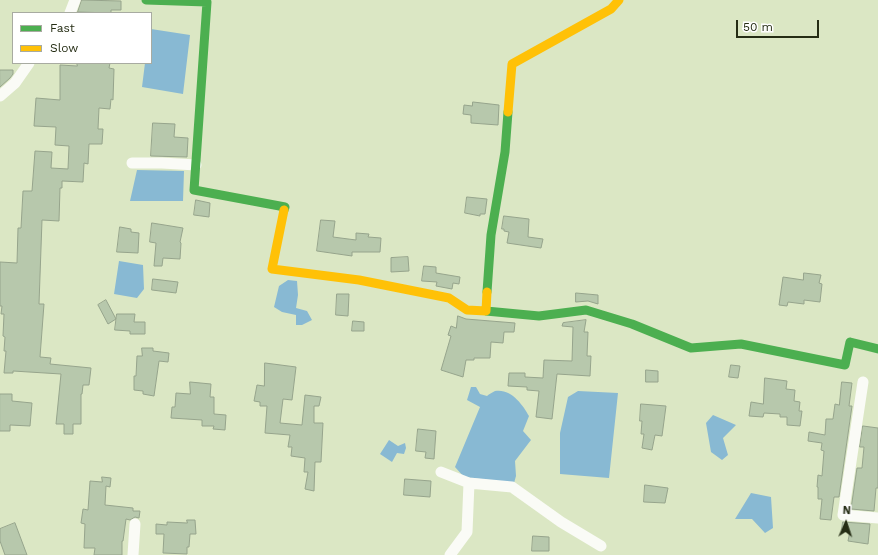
<!DOCTYPE html>
<style>
body{margin:0}
#map{position:relative;width:878px;height:555px;overflow:hidden;background:#dbe7c4;font-family:"Work Sans",sans-serif}
canvas{display:block}
.legend{position:absolute;left:12px;top:12px;width:140px;height:52px;box-sizing:border-box;background:#fff;border:1px solid #a8aba1;margin:0;padding:5px 7px;list-style:none;font-size:12px;color:#252d14}
.legend li{display:flex;align-items:center;gap:8px;height:20px}
.legend b{width:20px;border:1px solid #a8aba1}
.north{position:absolute;left:826px;top:503px;width:40px;height:40px;-webkit-text-stroke:3px #fff;paint-order:stroke;rotate:3deg;font-size:11px;font-weight:700;line-height:16px;text-align:center;color:#252d14}
.north::after{content:'';display:block;margin:auto;width:14px;height:18px;background:#252d14;clip-path:polygon(50% 0,100% 100%,50% 72%,0 100%)}
.scale{position:absolute;left:736px;top:20px;width:83px;height:18px;box-sizing:border-box;border:2px solid #252d14;border-top:0;padding-left:5px;font-size:12px;line-height:14px;white-space:nowrap;color:#252d14;-webkit-text-stroke:3px #fff;paint-order:stroke}
</style>
<div id="map">
<canvas width="878" height="555"></canvas>
<ul class="legend">
<li><b style="height:5px;background:#4caf50"></b>Fast</li>
<li><b style="height:5px;background:#ffc107"></b>Slow</li>
</ul>
<div class="north">N</div>
<div class="scale">50 m</div>
</div>
<script>
const context = document.querySelector('canvas').getContext('2d');
context.lineJoin = 'round';
function paint(path, color) { context.fillStyle = color; context.fill(path, 'evenodd'); }
function strokePath(path, color, width, dash) { context.strokeStyle = color; context.lineWidth = width; context.lineCap = dash ? 'butt' : 'round'; context.setLineDash(dash || []); context.stroke(path); }
paint(new Path2D(`
 M151,29L190,35L183,94L142,87L145,63H151Z
 M137,170L184,171L183,201H130Z
 M119,261L143,265L144,289L137,298L114,294Z
 M288,280L297,281L298,295L296,308L307,311L312,320L302,325H296V315L282,312L274,307L279,286Z
 M471,387H476L480,394L487,396C489,394 493,392 495,391C511,388 523,405 529,416L523,431L531,440L515,461L516,476L514,483L464,477L455,467L480,407L467,400Z
 M578,391L618,393L609,478L560,474V433L568,397Z
 M713,415L736,425L723,438L728,455L722,460L711,452L706,423Z
 M389,440L398,446L405,443L406,448L404,454L397,453L392,462L380,454Z
 M751,493L771,497L773,528L765,533L752,519H735Z`), '#88b9d3');
const building = new Path2D(`
 M82,0L121,1V10H111V13L78,12Z
 M77,63H110L109,68L114,69L113,100L111,99L110,109L99,108L98,129H103L102,144H89L88,164L84,163L83,182L62,181V188H60L59,221L42,220L39,304H44L40,357L51,358L50,364L91,368L89,385H83L82,394H81V424H73V434H64V424H56L61,374L13,371V373H4L6,351H4L5,337L3,336L4,314H1L2,306H0V262L17,263L18,228H21L23,191H32L35,151L52,152L51,168L68,169L69,146L55,145L56,127L34,126L36,98L60,100V65L77,66Z
 M0,70H13V74L10,78L0,87Z
 M473,102L499,105L498,125L471,123V115L463,114L464,105L472,106Z
 M153,123L175,124L174,137L188,138L187,157L151,156Z
 M467,197L487,199L485,214H480V216L465,213Z
 M196,200L210,203L209,217L194,215Z
 M504,216L529,219L528,237L543,239L541,248L507,243L509,232L504,231V229H502Z
 M321,220L335,221L333,237L356,240V233L369,234L368,237L381,238L380,252H352V256L317,251Z
 M152,223L183,228L180,242L181,243L180,259L163,258L162,266H154L156,243L150,242Z
 M120,227L131,229V232L139,233L138,253L117,252Z
 M408,257L409,271L391,272V258Z
 M424,266L436,267V273L460,277L459,284L453,283L452,289L436,286L437,282L422,281Z
 M804,273L821,275L819,283L822,284L820,302L804,300V304L788,302L787,306L779,305L783,277L803,280Z
 M153,279L178,282L176,293L152,290Z
 M576,293L598,295V304L588,301L576,302Z
 M337,294H349L348,316L336,315Z
 M106,300L116,319L108,324L98,305Z
 M117,314H135L134,322H145V334H130V331L115,330Z
 M458,316L466,319L515,323L514,332H504L503,343L491,342L490,358H474V360H466L463,377L441,370L451,336L448,335L451,326L456,328Z
 M586,320L584,332H588L587,356H591L590,376L557,374L552,419L536,417L539,391L527,390V387L508,386L509,373H525V377L543,378L544,360L572,361L573,327L562,326L563,323Z
 M353,321L364,322V331H352Z
 M142,348H153V351L169,353L168,362L159,361L154,396L143,394V391L134,390V376H136L137,356H142Z
 M265,363L296,367L292,400L283,399L280,423L302,425L305,395L321,397L319,406H314V423H323L321,462H315L314,491L305,489L308,472H304L305,458L291,456L292,447H288L290,435L265,433L267,406H260V402L254,401L257,385L264,386Z
 M731,365L740,366L738,378L729,377Z
 M646,370L658,371V382H646Z
 M765,378L787,381L786,389L795,390L794,401L800,402L799,411H802L800,426L787,425V417H780V414L764,413L763,417L749,416L751,402L763,404Z
 M190,382L211,384L210,397H214V414L226,415L225,430L213,429L214,426H202V420L171,418L172,407H175L176,393L190,394Z
 M842,382L852,383L849,406H852L839,497H834L831,520L820,519L822,499H818V487H817L818,475L822,476L824,451L821,450L822,443L808,441L809,432L825,435L826,419H833L835,404L839,405Z
 M0,394H12V401L32,403L30,426L10,425V431H0Z
 M641,404L666,406L662,436L655,435L652,450L642,448L644,434H641L642,421H640Z
 M863,426L878,428V488H876L874,511L851,509L857,468H862L864,447H860Z
 M418,429L436,431L434,459L425,458L426,452L416,451Z
 M102,477L111,478L110,487L106,486L105,505L133,508V511H140L139,518L135,517L130,520L126,519L123,541H122V555H94L95,548H84L85,524L81,523L83,509L88,510L90,481L102,482Z
 M405,479L431,481L430,497L404,495Z
 M645,485L668,488L665,503L644,502Z
 M187,520H195L196,534H190L189,547H187V554L163,553L164,534H156V524L167,525V522L187,523Z
 M843,522L870,524L868,544L848,541L850,531L842,530Z
 M15,523L27,555H5L0,541V529Z
 M533,536L549,537V551H532Z`);
paint(building, '#b7c8ac');
strokePath(building, '#96a48c', 1);
strokePath(new Path2D(`
 M70,13L75,0
 M0,96L15,83L29,63
 M132,163H162L196,165
 M863,382L843,515L878,518
 M441,472L469,483L467,532L450,555
 M469,483L512,487L561,522L601,546
 M133,555L135,524L133,555`), '#fafbf6', 11);
strokePath(new Path2D(`
 M146,0L207,2L194,190L285,207L284,210
 M487,292L491,235L505,152L508,112
 M486,311L539,316L586,310L632,324L691,348L741,344L845,365L850,342L878,349`), '#4caf50', 9);
strokePath(new Path2D(`
 M508,112L512,64L611,9L619,0
 M284,210L272,269L359,280L449,298L467,310L486,311L487,292`), '#ffc107', 9);
</script>
